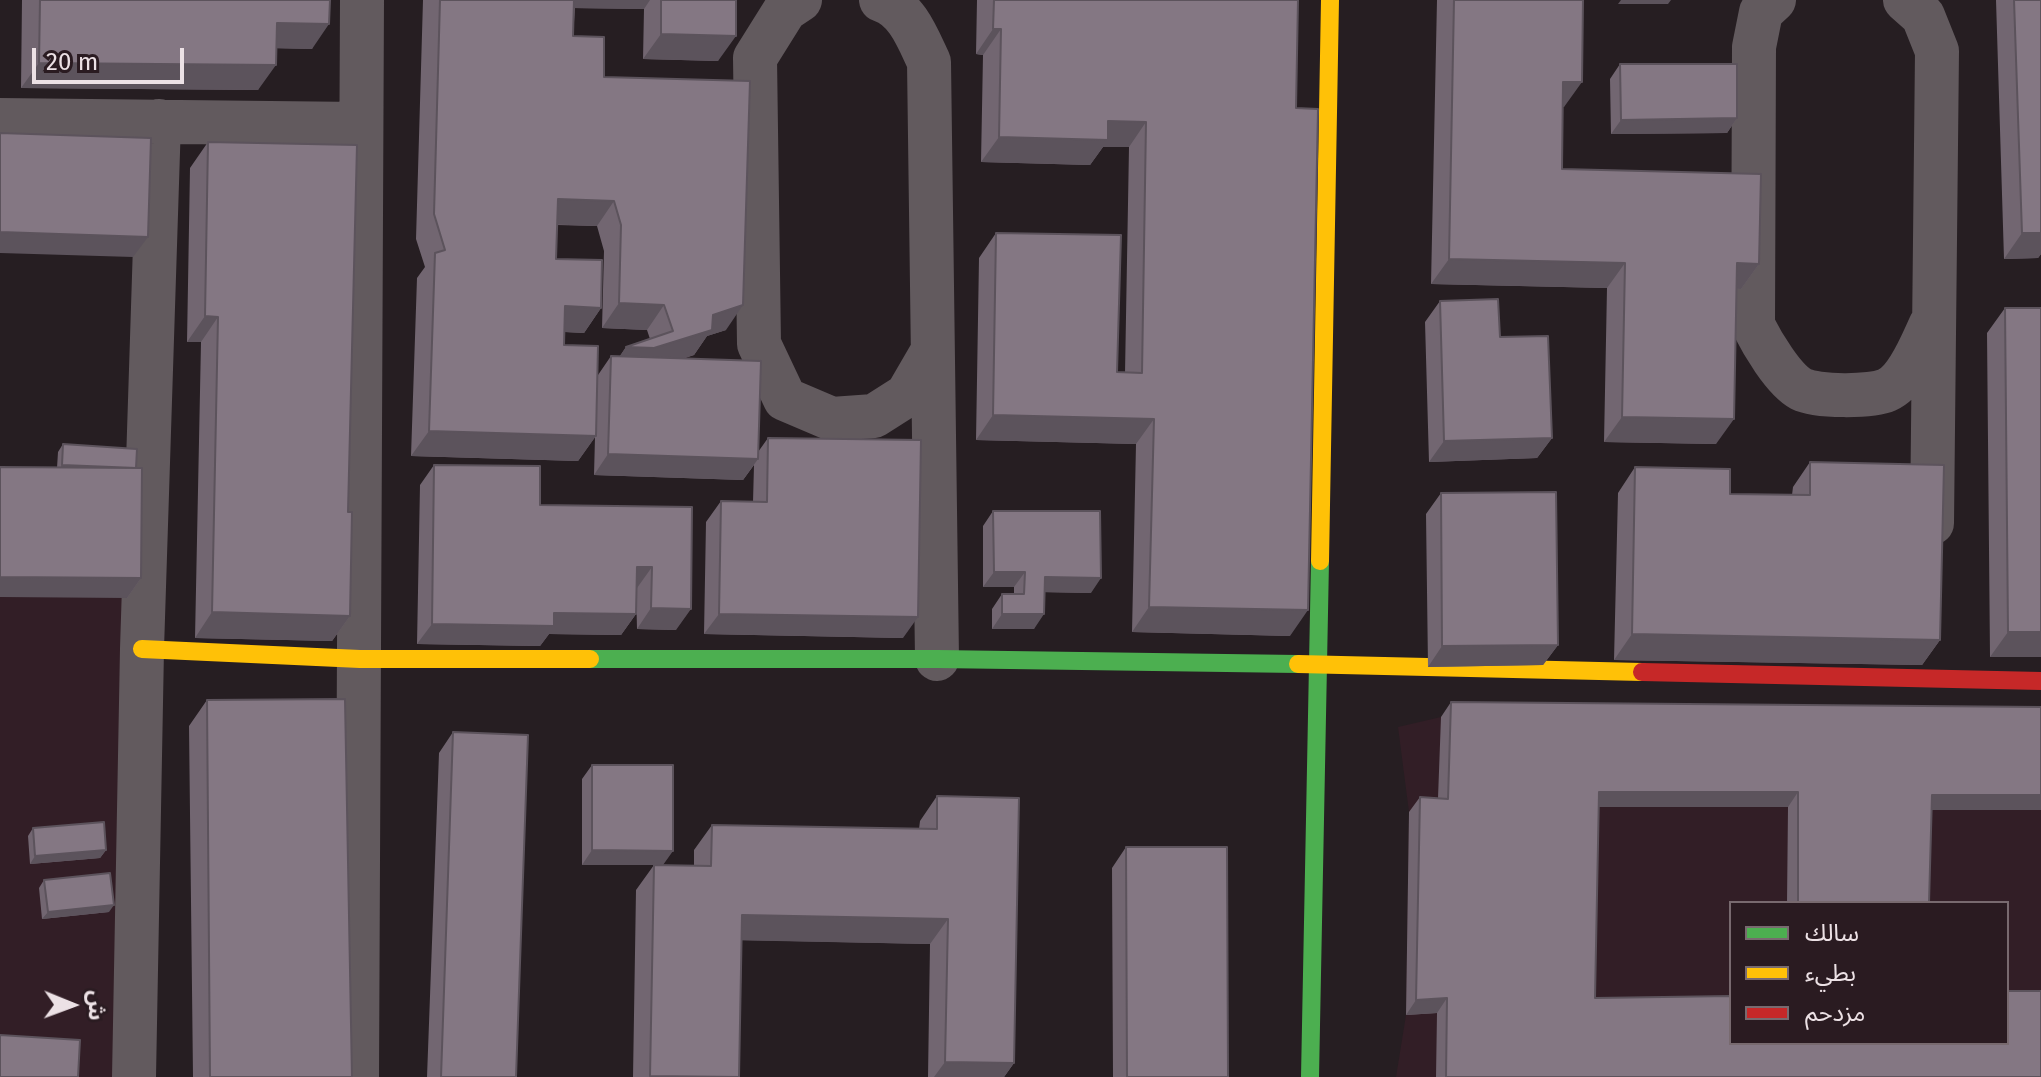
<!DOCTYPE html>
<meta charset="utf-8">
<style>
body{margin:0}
#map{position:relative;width:2041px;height:1077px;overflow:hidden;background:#261e22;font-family:"Fira Sans","Noto Sans Arabic",sans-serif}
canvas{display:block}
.legend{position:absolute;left:1729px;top:901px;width:280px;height:144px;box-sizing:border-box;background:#2a1b21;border:2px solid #786a6f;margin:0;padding:10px 14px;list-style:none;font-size:24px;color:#ece1e5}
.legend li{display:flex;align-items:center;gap:16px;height:40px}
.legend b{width:40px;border:2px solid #786a6f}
.north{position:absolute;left:32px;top:965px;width:80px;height:80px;-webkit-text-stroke:6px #2a1b21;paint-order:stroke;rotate:91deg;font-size:22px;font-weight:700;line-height:32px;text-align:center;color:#ece1e5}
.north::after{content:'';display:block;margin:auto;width:28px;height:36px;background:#ece1e5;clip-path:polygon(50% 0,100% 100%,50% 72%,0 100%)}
.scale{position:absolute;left:32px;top:48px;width:152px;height:36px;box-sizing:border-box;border:4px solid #ece1e5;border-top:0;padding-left:10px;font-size:24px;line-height:28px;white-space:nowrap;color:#ece1e5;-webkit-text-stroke:6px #2a1b21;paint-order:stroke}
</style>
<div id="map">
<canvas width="2041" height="1077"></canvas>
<ul class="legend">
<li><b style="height:10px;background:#4caf50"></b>سالك</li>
<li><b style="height:10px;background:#ffc107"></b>بطيء</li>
<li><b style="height:10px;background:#c62828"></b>مزدحم</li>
</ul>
<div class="north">ش</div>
<div class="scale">20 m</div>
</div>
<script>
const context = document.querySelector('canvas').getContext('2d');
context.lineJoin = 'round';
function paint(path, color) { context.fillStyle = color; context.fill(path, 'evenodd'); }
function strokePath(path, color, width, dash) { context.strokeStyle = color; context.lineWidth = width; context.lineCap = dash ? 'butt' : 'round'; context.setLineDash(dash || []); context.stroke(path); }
paint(new Path2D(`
 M0,586L126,588L117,1077H0Z
 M1441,717L2041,722V1077H1396L1406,1015L1409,812L1398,727ZM1731,903H2007V1043H1731Z`), '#321e26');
strokePath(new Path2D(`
 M800,0L785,10L755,58L759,344L785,399L832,419L874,416L907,395L932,352
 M881,0C907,8 918,39 929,62L937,659
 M1774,0L1761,12L1754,47L1753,325C1762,343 1783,379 1801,389C1817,397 1871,397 1887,390C1908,381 1922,343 1931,324
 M1905,0L1923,16L1937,51L1932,523
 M0,120L360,124
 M134,1077L142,649L159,121
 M357,1077L362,0`), '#625a5e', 44);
strokePath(new Path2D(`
 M590,659H937L1298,664
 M1310,1077L1320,561`), '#4caf50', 18);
strokePath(new Path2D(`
 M1320,561L1330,0
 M142,649L360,659H590
 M1298,664L1642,672`), '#ffc107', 18);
strokePath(new Path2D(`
 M1642,672L2041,681`), '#c62828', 18);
paint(new Path2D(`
 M22,0H330L312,49L276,48L258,90L21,88Z
 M423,0H737L718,61L643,59L644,9L575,8L573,36L604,77L726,330L707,336L694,355L685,358L758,452L768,438L903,638L704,634L706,522L721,501L753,502L754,465L743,480L594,475L595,437L578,461L411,456L417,278L425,267L416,239ZM557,225L597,226L604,251L602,328L647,330L650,339L626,347L620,356H611L598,375L564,345V332L584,333L601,308L556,259Z
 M977,0H1298L1296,108L1290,636L1132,632L1136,444L976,440L979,258L996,233L1117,372L1125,373L1129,147H1103L1090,165L981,162L983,55L976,54Z
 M1437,0H1583L1564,107H1563L1562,169L1759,264L1741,289H1737L1716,444L1604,442L1607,288L1431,284Z
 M1996,0H2041V254L2038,258L2004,259Z
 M1620,64L1737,118L1727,133L1611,134L1610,79Z
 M208,142L348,512L350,616L332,641L195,638L201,342H187L190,168Z
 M1440,301L1552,438L1537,458L1429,462L1425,322Z
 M2005,308H2041V657H1990L1987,333Z
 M63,444L136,468L141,578L127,598L57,468L58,452Z
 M1810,462L1940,640L1922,665L1614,660L1618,493L1635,467L1730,494L1792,495L1793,487Z
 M434,465L540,505L692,507L676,630L637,629L636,588V614L621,635L549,634L540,646L417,644L420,485Z
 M1441,493L1558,645L1543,665L1428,667L1426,514Z
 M993,511L1091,593L1044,592L1034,629H992V609L1002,594H1014V587H983V526Z
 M207,700L352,1077H193L189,726Z
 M1451,702L1931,810L1929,903H1787L1788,807H1599L1595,998L2041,1077H1436L1437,1013L1406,1015L1409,812L1420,797L1438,798L1441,717Z
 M453,732L516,1077H427L439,753Z
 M592,765L663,865L694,866V850L712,825L919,829L920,821L937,796L1014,1063L1004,1077H928L930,944L742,940L739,1077H633L636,890L654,865H582V779Z
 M33,828L106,850L100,858L30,864L28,836Z
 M1126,847L1228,1077H1113L1112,868Z
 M44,880L109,912L42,919L39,888Z`), '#726671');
paint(new Path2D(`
 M573,0H650L644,9L568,8Z
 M1621,0H1671L1668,4H1618Z
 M277,23L329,24L312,49L259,48Z
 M993,29H1001L983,55L976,54Z
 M661,34L736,36L718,61L643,59Z
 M39,63L276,65L258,90L21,88Z
 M1563,82H1582L1564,107H1546Z
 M1737,118L1727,133L1611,134L1621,120Z
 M1108,121L1146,122L1129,147H1103L1090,165L981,162L999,137Z
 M558,199L614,201L597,226L540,224Z
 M0,232L148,237L133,257L0,253Z
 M2022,233H2041V254L2038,258L2004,259Z
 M1449,259L1625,263L1607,288L1431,284Z
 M1737,263L1759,264L1741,289L1720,288Z
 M619,303L664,305L647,330L602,328Z
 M743,305L726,330L707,336L694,355L637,373L611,369L626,347L654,348L713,315Z
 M565,306L601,308L584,333L548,331Z
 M205,316L218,317L201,342H187Z
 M993,415L1154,419L1136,444L976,440Z
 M1622,417L1734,419L1716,444L1604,442Z
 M429,431L596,436L578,461L411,456Z
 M1552,438L1537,458L1429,462L1444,441Z
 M608,454L758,459L743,480L594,475Z
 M62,465L136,470L57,473Z
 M637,567H652L637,588H622Z
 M994,572H1025L1014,587H983Z
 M0,577L141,578L127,598L0,597Z
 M1045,577L1101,578L1091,593L1034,592Z
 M1149,607L1308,610L1290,636L1132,632Z
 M651,608L691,609L676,630L637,629Z
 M212,612L350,616L332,641L195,638Z
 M554,613L636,614L621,635L549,634L540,646L417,644L432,624Z
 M719,614L918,617L903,638L704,634Z
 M1002,614H1044L1034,629H992Z
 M2008,632H2041V657H1990Z
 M1632,634L1940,640L1922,665L1614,660Z
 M1558,645L1543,665L1428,667L1442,646Z
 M1599,792H1798L1788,807H1589Z
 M1932,795H2041V810H1921Z
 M106,850L100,858L30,864L35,856Z
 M592,850L673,851L663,865H582Z
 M114,905L109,912L42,919L48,912Z
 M742,915L948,919L930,944L724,940Z
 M1447,998L1437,1013L1406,1015L1416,1000Z
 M945,1062L1014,1063L1004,1077H934Z`), '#5c535c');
const building = new Path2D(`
 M40,0H330L329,24L277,23L276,65L39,63Z
 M440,0H574L573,36L604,37V77L750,81L743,305L713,315L712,330L654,348L626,347L673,331L664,305L619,303L621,225L614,201L558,199L556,259L602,260L601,308L565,306L564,345L598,346L596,436L429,431L435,253L445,250L434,214Z
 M661,0H736V36L661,34Z
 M994,0H1298L1296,108L1318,109L1308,610L1149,607L1154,419L993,415L996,233L1121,235L1117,372L1142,373L1146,122L1108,121V140L999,137L1001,29H993Z
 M1454,0H1583L1582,82H1563L1562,169L1761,174L1759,264L1737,263L1734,419L1622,417L1625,263L1449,259Z
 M2014,0H2041V233H2022Z
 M1620,64H1737V118L1621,120Z
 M0,133L151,138L148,237L0,232Z
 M208,142L357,145L348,512H352L350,616L212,612L218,317L205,316Z
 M1498,299L1500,337L1548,336L1552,438L1444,441L1440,301Z
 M2005,308H2041V632H2008Z
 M611,356L761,361L758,459L608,454Z
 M768,438L921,440L918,617L719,614L721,501L767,502Z
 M63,444L137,449L136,468L62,465Z
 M1810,462L1944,465L1940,640L1632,634L1635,467L1730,469V494L1810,495Z
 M434,465L540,466V505L692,507L691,609L651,608L652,567H637L636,614L554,613V626L432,624Z
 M0,467L142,468L141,578L0,577Z
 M1556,492L1558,645L1442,646L1441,493Z
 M993,511H1100L1101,578L1045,577L1044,614H1002V594H1024L1025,572H994Z
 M345,699L352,1077H210L207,700Z
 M1451,702L2041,707V795H1932L1929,903H1798V792H1599L1595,998L1731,996V1043H2007V991H2041V1077H1446L1447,998L1416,1000L1420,797L1448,799Z
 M453,732L528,735L516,1077H441Z
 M592,765H673V851L592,850Z
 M937,796L1019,798L1014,1063L945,1062L948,919L742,915L739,1077L650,1076L654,865L711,866L712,825L937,829Z
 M104,822L106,850L35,856L33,828Z
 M1126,847H1227L1228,1077H1127Z
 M110,873L114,905L48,912L44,880Z
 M0,1035L80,1040L78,1077H0Z`);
paint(building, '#847783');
strokePath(building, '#5c535c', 2);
</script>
